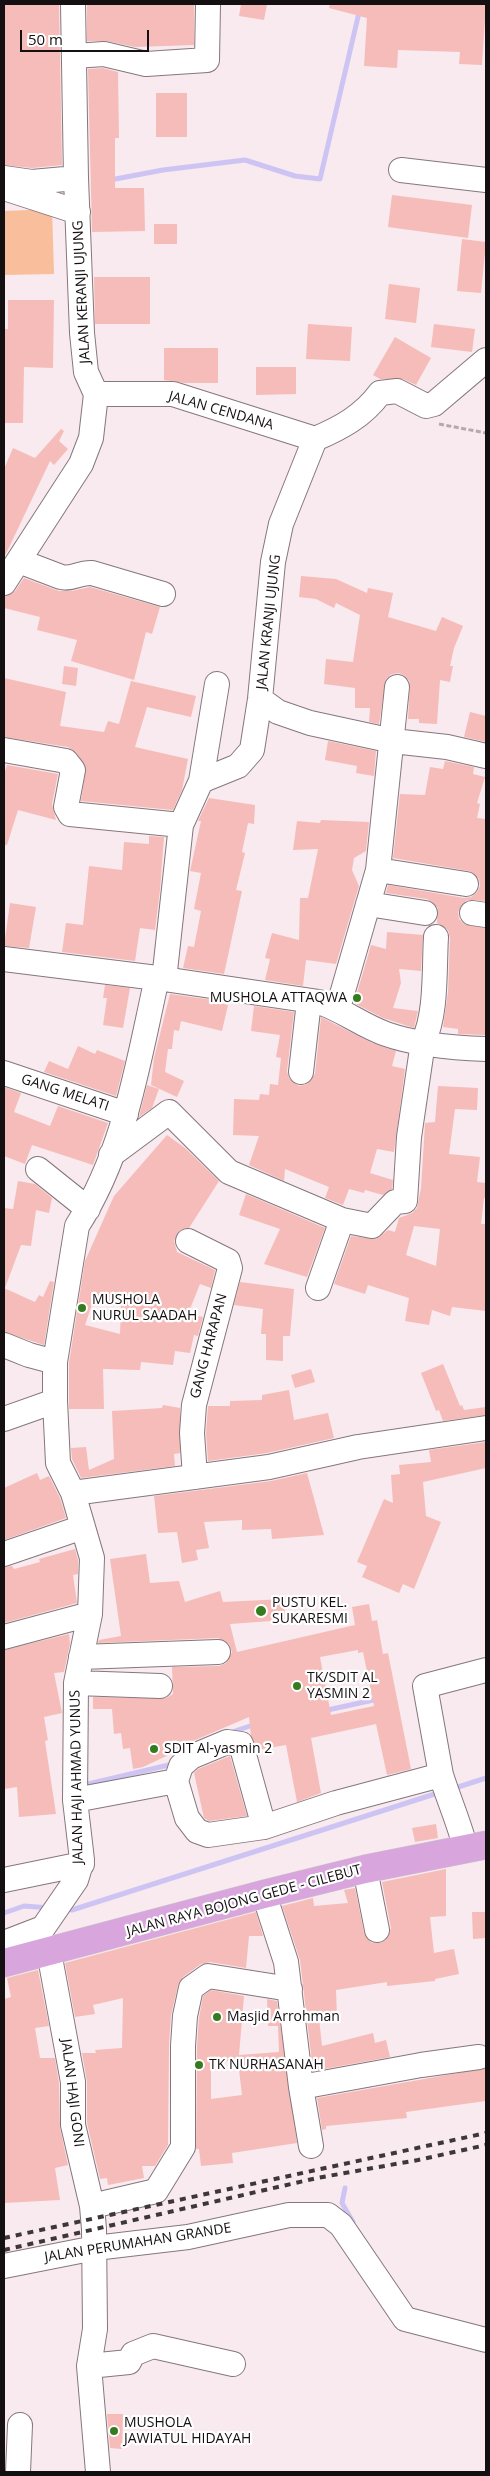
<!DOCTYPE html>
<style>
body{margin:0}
#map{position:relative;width:490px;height:2476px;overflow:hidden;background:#f8eaef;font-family:"Open Sans",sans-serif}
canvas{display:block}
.frame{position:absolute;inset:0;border:5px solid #141011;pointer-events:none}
.scale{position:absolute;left:20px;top:30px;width:129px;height:22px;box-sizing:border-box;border:2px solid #141011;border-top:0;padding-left:6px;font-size:15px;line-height:18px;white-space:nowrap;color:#141011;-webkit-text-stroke:4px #fff;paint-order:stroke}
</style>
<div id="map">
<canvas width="490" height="2476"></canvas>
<div class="frame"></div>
<div class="scale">50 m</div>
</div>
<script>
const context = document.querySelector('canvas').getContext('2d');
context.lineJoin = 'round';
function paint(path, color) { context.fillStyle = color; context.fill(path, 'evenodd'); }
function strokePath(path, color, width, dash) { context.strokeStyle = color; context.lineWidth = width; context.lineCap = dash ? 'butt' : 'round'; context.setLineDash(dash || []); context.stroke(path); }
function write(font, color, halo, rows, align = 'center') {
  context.font = font + ' "Open Sans",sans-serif'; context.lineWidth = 4.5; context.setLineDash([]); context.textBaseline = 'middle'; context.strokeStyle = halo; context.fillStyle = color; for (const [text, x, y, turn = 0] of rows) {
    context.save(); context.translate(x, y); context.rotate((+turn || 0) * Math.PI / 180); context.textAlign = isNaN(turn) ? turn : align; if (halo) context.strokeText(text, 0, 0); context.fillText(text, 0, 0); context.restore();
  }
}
paint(new Path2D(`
 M52,209L54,274L4,275V211Z`), '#f9be9b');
strokePath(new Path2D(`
 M110,180L163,170L245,160L295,176L320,179L361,4
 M323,1711L378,1699
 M226,1734L256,1724
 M88,1784L173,1764
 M452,1789L486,1778
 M66,1909L72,1910L441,1792
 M4,1913L24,1906L50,1908
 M345,2188L342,2203L353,2222`), '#cec4f3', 5);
paint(new Path2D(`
 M30,4H59L62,165L32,168L4,165V5Z
 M87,4H194V45L135,47L107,41H87Z
 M241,4H267L264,20L239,16Z
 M330,4H486L482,65L459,64L460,52L398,50L397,68L364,66L367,18L329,8Z
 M103,68L118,72L119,138H115V188H144L145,231L92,232L88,69Z
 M156,93H187V137H156Z
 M392,195L472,205L468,238L388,227Z
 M154,224H177V244H154Z
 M462,239L486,242L481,293L457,291Z
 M94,277H150V324H95Z
 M389,284L420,288L416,323L385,319Z
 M8,300H54L53,368L24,367L23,423H4V329H8Z
 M308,324L352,327L350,361L306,359Z
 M434,324L475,329L472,352L431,347Z
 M395,337L431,358L416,385L403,379H380L373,375Z
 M164,348H218V383H184L164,380Z
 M256,367H296V394L256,395Z
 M61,429L64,431L59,441L68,449L54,465L50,461L4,558V469L13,448L35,458Z
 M301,576L336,579L367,593L368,588L393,593L388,617L436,631L442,617L463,626L454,648L450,666H453L450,682L440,680L437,724L419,723V719H408L410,682L405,676L399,673L392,674L386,679L379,724L369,722L370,708H355V688L324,684L326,659L353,662L360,615L336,603L334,608L316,599L299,597Z
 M24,578L59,591H71L90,587L160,607L152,634L146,632L134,680L71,661L77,640L37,630L40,617L4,608V597L15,591Z
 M64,666L78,668L76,686L62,684Z
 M4,678L66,692L60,726L104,732L108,721L119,724L131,681L196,696L191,717L147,707L135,747L188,759L182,790L173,810L81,801L86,767L76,752L68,747L4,737Z
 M470,712L486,716V742L464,737Z
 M328,741L376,751L374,776L356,773L357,766L325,760Z
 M445,761L474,767L473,774L485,777L477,803L480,804L477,818L486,819V901L467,900L462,904L458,912L459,919L464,924L486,928V1035L458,1034V1029L443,1027L448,992L450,938L448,930L437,923L438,908L427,899L386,893L388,885L464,898L471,897L477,892L480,886L479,879L469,871L393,858L400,794L425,795L430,767L443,769Z
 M7,765L58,774L52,804L56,820L18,810L7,845H4V774Z
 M209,798L255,805L254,824L248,823L242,852L245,853L236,890L242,891L224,974L183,968L188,946L194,947L201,911L194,909L201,873L190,871L201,821H198Z
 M321,820L369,822L366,851L354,858L352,870L359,886L336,964L306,960L303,986L265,980L270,959L265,958L272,933L299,940L300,898H308L318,849L293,850L297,821L320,823Z
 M149,836L164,837L160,890L155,930L140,928L135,961L62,952L66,923L83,925L89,866L122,870L124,842L149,844Z
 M10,903L36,907L29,948L4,946Z
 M387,932L423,935L421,971L399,969L401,983L393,1008L418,1011L414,1028L383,1018L354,1003L371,945L386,949Z
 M105,985L130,988L123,1028L103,1025L107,998H103Z
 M170,994L220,1001V1003L228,1005L222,1031L181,1021L179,1031L174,1030L172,1049H168L165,1072L184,1081L177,1097L151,1085L154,1058Z
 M254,1006L294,1012L287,1071L289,1078L299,1086L307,1084L315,1074L321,1017L372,1043L396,1051L392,1066L405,1069L394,1152L377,1149L370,1173L393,1180L392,1189L383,1195L365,1190L364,1193L349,1189L343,1205L325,1198L329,1187L285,1169L284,1181L249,1165L259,1136L233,1135L234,1099L259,1100L260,1094L269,1095L270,1084L278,1085L281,1058L276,1057L280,1035L251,1031Z
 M78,1046L95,1054L97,1050L125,1061L116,1096L44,1072L49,1061L68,1069Z
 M147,1085L159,1089L152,1108L139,1117Z
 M438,1086L478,1088L477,1110L455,1109L449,1154L480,1157L477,1182L486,1183V1198H484L481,1224H486V1311L452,1307L450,1316L432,1310L429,1325L405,1321L409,1298L368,1285L365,1294L334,1284L351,1236L376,1239L388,1230L395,1232L399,1218L412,1213L417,1208L421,1188L425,1123L435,1122ZM414,1226L440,1229L436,1266L406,1255Z
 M4,1087L21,1093L14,1112L50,1126L58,1106L108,1123L93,1165L32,1145L25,1164L4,1156Z
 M167,1135L185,1148L219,1181L189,1228L180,1230L174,1241L177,1252L215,1270L211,1288L200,1284L188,1314L203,1317L198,1336L194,1335L190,1353L175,1351L173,1365L141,1362L140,1370L103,1369L104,1409H69V1363L85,1261L114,1196ZM95,1296L121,1306L120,1334L85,1325Z
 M18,1181L35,1184L52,1198L49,1213L36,1210L31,1246L21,1245L5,1288L4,1208L13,1209Z
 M246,1194L325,1228L307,1277L264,1264L280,1229L239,1215Z
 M50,1281L54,1282L44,1345L4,1332V1288L35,1302L39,1295L43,1297Z
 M240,1282L294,1289L290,1336H283V1361L266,1360V1334H261L263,1309L234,1305Z
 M443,1364L460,1406L462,1405L464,1410L486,1407V1415L443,1421L439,1410L436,1411L421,1373Z
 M311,1369L315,1382L295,1388L291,1375Z
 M289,1390L294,1420L328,1413L334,1438L267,1453L208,1461L206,1433L208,1406H230V1401L262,1400V1395Z
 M163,1405L180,1408V1453L174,1454L175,1466L81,1478L72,1459L71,1448L86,1447L89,1470L114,1459L112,1411L162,1408Z
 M486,1442V1468L423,1482L426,1516L441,1522L414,1589L403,1584L399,1593L362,1577L367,1566L357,1562L384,1499L393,1503L391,1475L400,1474L399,1465L431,1462L429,1450Z
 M37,1473L40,1480L49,1476L60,1498L66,1518L4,1540V1488Z
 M307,1473L324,1535L272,1539L271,1529L242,1530V1520L204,1522L209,1548L196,1550L198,1560L182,1563L177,1532L158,1533L154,1496L271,1481Z
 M75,1549L78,1560V1574L73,1575L77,1603L4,1623V1567L12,1566L14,1569L40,1562L39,1559Z
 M146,1554L150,1583L179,1581L185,1602L220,1591L223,1602L284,1599L285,1620L230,1624L237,1652L355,1625L352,1607L369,1604L372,1621L377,1620L383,1654L388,1653L411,1769L387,1775L376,1724L311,1738L321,1793L297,1802L286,1745L257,1750L251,1736L249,1717L186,1744L177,1751L143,1767L133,1769L130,1748L123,1749L121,1733L114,1734L112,1709H93V1697L166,1698L173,1694L172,1667L219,1666L226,1663L232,1652L229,1644L218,1638L98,1643L99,1640L121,1636L110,1559ZM358,1650V1653L363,1652L374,1706L331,1715L320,1657Z
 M69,1634L70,1644L64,1672L54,1673L62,1713L44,1717L48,1740L45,1741L56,1814L19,1817L17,1787L4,1789V1650Z
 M230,1756L247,1816L209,1821L204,1818L194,1773L198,1769Z
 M436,1824L438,1838L415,1842L412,1828Z
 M446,1869V1916L430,1917L434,1953L454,1949L459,1974L435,1979V1981L387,1986V1982L336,1990L337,2017L319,2018L322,2046L373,2033L375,2043L386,2040L390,2057L313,2071L300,1960L282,1906L313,1898L314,1906L348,1903L344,1890L355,1888L364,1933L372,1943H380L386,1940L391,1928L382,1882Z
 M256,1912L263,1936H249L246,1968L210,1962L201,1964L183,1977L178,1985L171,2015L169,2045L168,2145L155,2166H142L144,2178L108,2185L107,2178L100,2179L87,2123V2082L82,2053H96L95,2050L122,2048L123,1998L93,2005L95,2014L75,2017L65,1963Z
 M472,1912H486V1938L473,1939Z
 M38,1970L49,2026L35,2028L40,2058H55L59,2083L60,2128L68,2165L55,2168L60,2200L4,2203V1999L11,1997L7,1978Z
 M211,1990L244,1996L239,2055L279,2052L278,2026H268L267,1999L277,2001L297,2143L232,2153L233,2163L201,2166L199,2149H196L197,2046L199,2018L203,1996ZM211,2061H238L242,2095L211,2099Z
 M486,2068V2101L406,2112L407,2118L326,2126V2129L322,2130L317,2098Z
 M107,2414H123L122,2449L110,2448Z`), '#f6bcb9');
const minor = new Path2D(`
 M74,56L104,54L146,64L207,60L208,4
 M401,170L486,180
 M4,178L32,182L76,178
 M4,188L78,212
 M96,394H173L315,439
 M315,439C341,428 363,416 380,393L397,391L426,406L434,404L486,360
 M19,561L61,577C72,580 80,572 92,573L163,594
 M4,583L81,464L91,438L96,394L86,372L82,333L76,178L73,4
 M260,699L278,712L310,723L393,741L447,747L486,756
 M4,750L66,761L73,770L66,807L70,814L181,825
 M201,781L238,766L252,750L260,699L273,562L281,524L315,439
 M378,870L466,884
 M368,904L425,913
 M472,913L486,915
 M4,959L157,978L319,1002C343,1010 363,1026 386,1034C417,1045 453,1048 486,1049
 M164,980L181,825L201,781L217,684
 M338,1008L378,870L397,687
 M301,1072L309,1001
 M4,1073L126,1114
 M111,1155L169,1112L229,1172L342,1220L372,1226L395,1202L405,1201L409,1137L423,1042C437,1014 434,969 436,937
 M38,1169L88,1209
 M188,1241L228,1261L230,1268L194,1405L192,1433L195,1477
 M318,1288L342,1220
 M4,1345L29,1355L55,1362
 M4,1419L55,1401
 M73,1493L269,1467L358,1447L486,1428
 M4,1554L83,1527
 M4,1637L90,1614
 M81,1657L218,1652
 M76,1683L160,1686
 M441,1775C449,1800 459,1823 466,1849
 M75,1800L176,1781
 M264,1827L241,1744L227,1742L191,1757L181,1766L176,1781L187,1818L197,1831L208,1835L264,1827L336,1803L441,1775L425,1686L486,1670
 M365,1869L377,1930
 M4,1880L82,1864
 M264,1894L286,1962L301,2087L311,2146
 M4,1943L43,1928L76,1880L82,1860L75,1800L76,1683L90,1614L92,1558L73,1493L58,1463L55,1401V1362L77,1226C125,1152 138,1062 157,978
 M49,1952L73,2082V2125L92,2206L94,2229L95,2329L89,2366L98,2472
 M301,2087L421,2065L479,2057
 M92,2206L156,2191L183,2147V2046L185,2016L191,1988L208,1976L290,1989
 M4,2266L95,2248L188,2237L289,2215H328L341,2225L405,2319L486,2340
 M89,2366L129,2362L133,2354L153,2346L233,2364
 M18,2472L20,2425`);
const major = new Path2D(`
 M4,1963L264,1894L365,1869L486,1845`);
strokePath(minor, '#85777c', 26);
strokePath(major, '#cbcacb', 29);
strokePath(new Path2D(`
 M439,424L486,433`), '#b4a9ac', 3, [5, 2.5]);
strokePath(minor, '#fff', 24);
strokePath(major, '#d8a6dd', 28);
strokePath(new Path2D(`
 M4,2238L486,2133
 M4,2250L317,2178L418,2160L486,2145`), '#3d3739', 4, [6, 6]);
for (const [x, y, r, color] of [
 [357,998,5,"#357c20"],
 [82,1308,5,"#357c20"],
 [261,1611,6,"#357c20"],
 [297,1686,5,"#357c20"],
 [154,1749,5,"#357c20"],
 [217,2017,5,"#357c20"],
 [199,2065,5,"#357c20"],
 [114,2431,5,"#357c20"]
]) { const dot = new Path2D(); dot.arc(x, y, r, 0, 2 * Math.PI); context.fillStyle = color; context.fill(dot); strokePath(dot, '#fff', 2); }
write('14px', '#141011', '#fff', [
 ["JALAN KERANJI UJUNG",82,292,-93],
 ["JALAN CENDANA",221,411,16],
 ["JALAN KRANJI UJUNG",269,622,-84],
 ["GANG MELATI",65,1093,18],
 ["GANG HARAPAN",209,1346,-75],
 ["JALAN HAJI AHMAD YUNUS",77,1777,-91],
 ["JALAN RAYA BOJONG GEDE - CILEBUT",244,1901,-15],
 ["JALAN HAJI GONI",72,2093,83],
 ["JALAN PERUMAHAN GRANDE",138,2243,-9]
]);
write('14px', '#141011', '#fff', [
 ["MUSHOLA ATTAQWA",347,998,"right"],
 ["MUSHOLA",92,1300],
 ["NURUL SAADAH",92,1316],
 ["PUSTU KEL.",272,1603],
 ["SUKARESMI",272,1619],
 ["TK/SDIT AL",307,1678],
 ["YASMIN 2",307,1694],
 ["SDIT Al-yasmin 2",164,1749],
 ["Masjid Arrohman",227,2017],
 ["TK NURHASANAH",209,2065],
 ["MUSHOLA",124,2423],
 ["JAWIATUL HIDAYAH",124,2439]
], 'left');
</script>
